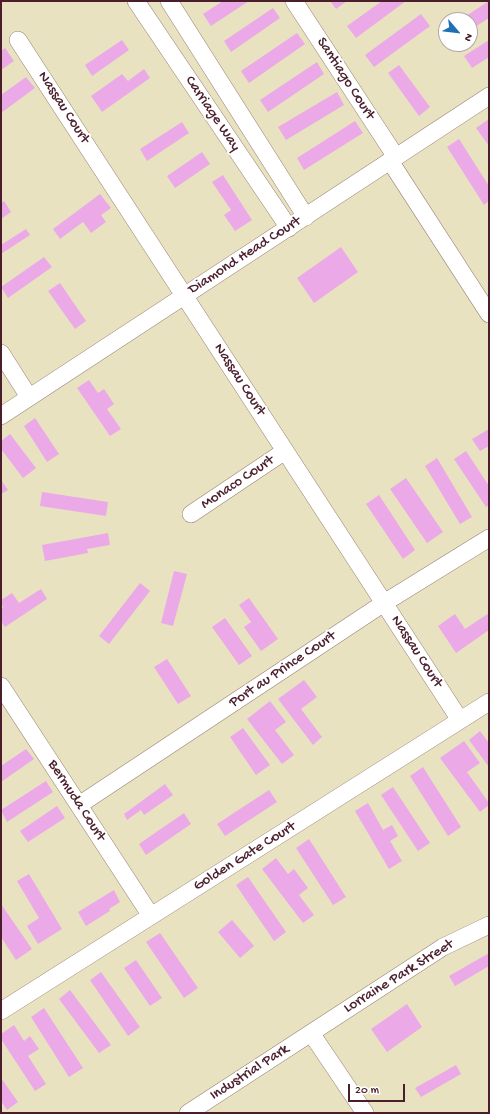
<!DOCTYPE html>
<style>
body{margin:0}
#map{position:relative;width:490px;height:1114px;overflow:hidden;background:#e8e2c0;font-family:"Gochi Hand",sans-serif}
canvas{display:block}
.frame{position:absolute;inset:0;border:2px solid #4a1f2b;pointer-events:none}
.north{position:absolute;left:438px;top:12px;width:40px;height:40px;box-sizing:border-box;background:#fff;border:1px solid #b7a5aa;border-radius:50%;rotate:118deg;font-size:11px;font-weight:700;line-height:16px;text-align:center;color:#4a1f2b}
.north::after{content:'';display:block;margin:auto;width:14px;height:18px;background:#1f6fb2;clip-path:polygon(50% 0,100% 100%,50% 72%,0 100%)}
.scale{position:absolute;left:348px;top:1084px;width:57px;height:18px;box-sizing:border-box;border:2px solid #4a1f2b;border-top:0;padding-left:5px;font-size:12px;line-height:14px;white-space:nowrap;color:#4a1f2b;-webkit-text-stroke:3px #fff;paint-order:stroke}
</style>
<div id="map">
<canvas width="490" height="1114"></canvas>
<div class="frame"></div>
<div class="north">N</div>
<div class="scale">20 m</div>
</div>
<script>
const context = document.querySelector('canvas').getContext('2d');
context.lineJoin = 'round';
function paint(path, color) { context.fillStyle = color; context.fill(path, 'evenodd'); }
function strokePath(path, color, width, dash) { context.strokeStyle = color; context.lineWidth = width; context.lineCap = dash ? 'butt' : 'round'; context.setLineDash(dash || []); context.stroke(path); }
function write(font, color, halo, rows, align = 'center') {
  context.font = font + ' "Gochi Hand",sans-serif'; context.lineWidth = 4; context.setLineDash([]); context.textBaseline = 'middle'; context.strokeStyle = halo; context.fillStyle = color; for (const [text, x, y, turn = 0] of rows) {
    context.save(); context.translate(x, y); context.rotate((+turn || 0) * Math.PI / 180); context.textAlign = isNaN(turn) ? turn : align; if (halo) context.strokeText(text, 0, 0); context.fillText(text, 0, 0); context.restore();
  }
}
paint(new Path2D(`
 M223,1H249L211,26L203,14Z
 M330,1H347L336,9Z
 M382,1H406L356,38L347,26Z
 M489,1V18L470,30V20H460Z
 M273,8L280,18L231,52L224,41Z
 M421,14L430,26L374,67L365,55Z
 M297,33L305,44L249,83L241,71Z
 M122,40L129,50L92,76L85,65Z
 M489,40V57L472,68L464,56Z
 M5,48L14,61L1,70V51Z
 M317,62L324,74L268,112L260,100Z
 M399,65L430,107L419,116L388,73Z
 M144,69L150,78L102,112L91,96L122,74L128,81Z
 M26,77L35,88L1,113V95Z
 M337,92L344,105L286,140L278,127Z
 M489,119V146L476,128Z
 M355,121L363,133L304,170L297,158Z
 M182,122L189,133L147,161L140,149Z
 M459,139L489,186V201L484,205L447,147Z
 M202,152L210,164L175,188L167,176Z
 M223,175L252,220L235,231L224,215L231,210L212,182Z
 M100,194L111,208L101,215L106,222L91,233L83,222L60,239L53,229Z
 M4,201L11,212L1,219V203Z
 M26,229L30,235L1,254V245Z
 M341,247L358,272L314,303L297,278Z
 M44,257L52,267L8,298L1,287Z
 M60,283L86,321L75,329L48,291Z
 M89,380L98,393L104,389L114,404L107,409L121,429L110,436L77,388Z
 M35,418L59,454L47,462L24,426Z
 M489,429V446L480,451L472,439Z
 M10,434L36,468L23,478L1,449V441Z
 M466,451L489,486V505L486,507L454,459Z
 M437,458L472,517L460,524L425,466Z
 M406,478L443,532L427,543L390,489Z
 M1,480L8,490L1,494Z
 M42,492L108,502L106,516L40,506Z
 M379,495L415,550L403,559L366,504Z
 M108,533L110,545L87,549L88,553L45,561L42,545Z
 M174,571L187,574L173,626L161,623Z
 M140,583L150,591L109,644L99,636Z
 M41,589L47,599L5,627L1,621V609L3,608L1,600L12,593L19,603Z
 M249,598L278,639L261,651L244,627L251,622L239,605Z
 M489,613V630L456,653L438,626L455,614L465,629Z
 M225,618L252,656L239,665L212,627Z
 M167,659L191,696L178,704L154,667Z
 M304,680L317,697L301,709L322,737L313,745L278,699Z
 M270,701L286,722L275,730L294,755L282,764L247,719Z
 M243,728L270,765L256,775L230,737Z
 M480,731L489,743V767L469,740Z
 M464,741L480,763L467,772L489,803V805L480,812L440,758Z
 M26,749L34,759L1,782V766Z
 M423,767L461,827L448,836L410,776Z
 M46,781L53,792L7,822L1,810Z
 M165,784L173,795L144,815L141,810L127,820L124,814Z
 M393,787L430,843L418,851L381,795Z
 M269,790L277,802L225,836L217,824Z
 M368,803L383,830L392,825L398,836L390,841L402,861L389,869L355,811Z
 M57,806L65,818L28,842L20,831Z
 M184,813L191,824L146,855L139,844Z
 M309,839L346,897L333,905L296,848Z
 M276,858L288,874L294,869L308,888L299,895L314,915L303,923L262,869Z
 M29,874L62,929L38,944L27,926L39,918L17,881Z
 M248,877L286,932L274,941L236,885Z
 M114,890L120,902L109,909L110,911L86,926L78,912Z
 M1,904L32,949L16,960L1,937Z
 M232,920L254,946L240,958L218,932Z
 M160,933L198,988L184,998L146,942Z
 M489,953V966L455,986L449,976Z
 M136,960L162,998L150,1006L124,968Z
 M101,972L140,1027L128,1036L90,980Z
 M70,990L111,1045L99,1053L59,999Z
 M407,1004L422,1027L387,1052L371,1029Z
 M44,1008L83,1068L69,1077L31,1017Z
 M14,1025L24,1041L30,1036L39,1049L28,1056L46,1084L35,1091L1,1039V1034Z
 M456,1065L461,1074L421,1097L415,1088Z
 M1,1078L18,1102L7,1110L1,1101Z`), '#ebaae7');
const minor = new Path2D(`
 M136,1L289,228
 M169,1L306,217
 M294,1L396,157
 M18,40L460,720
 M390,161L489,314
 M1,353L29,397
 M1,416L489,96
 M191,514L285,451
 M1,686L151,916
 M79,805L384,603L489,538
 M1,1011L489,702
 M311,1033L365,1113
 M188,1113L443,947L489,925`);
strokePath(minor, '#998076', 18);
strokePath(minor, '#fff', 17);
write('15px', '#4a1f2b', '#fff', [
 ["Santiago Court",345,79,57],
 ["Nassau Court",63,108,57],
 ["Carriage Way",212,114,56],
 ["Diamond Head Court",245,256,-33],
 ["Nassau Court",239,380,57],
 ["Monaco Court",238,483,-34],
 ["Nassau Court",416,652,57],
 ["Port au Prince Court",283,670,-34],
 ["Bermuda Court",76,801,57],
 ["Golden Gate Court",245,857,-32],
 ["Lorraine Park Street",399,977,-32],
 ["Industrial Park",250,1073,-33]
]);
</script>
